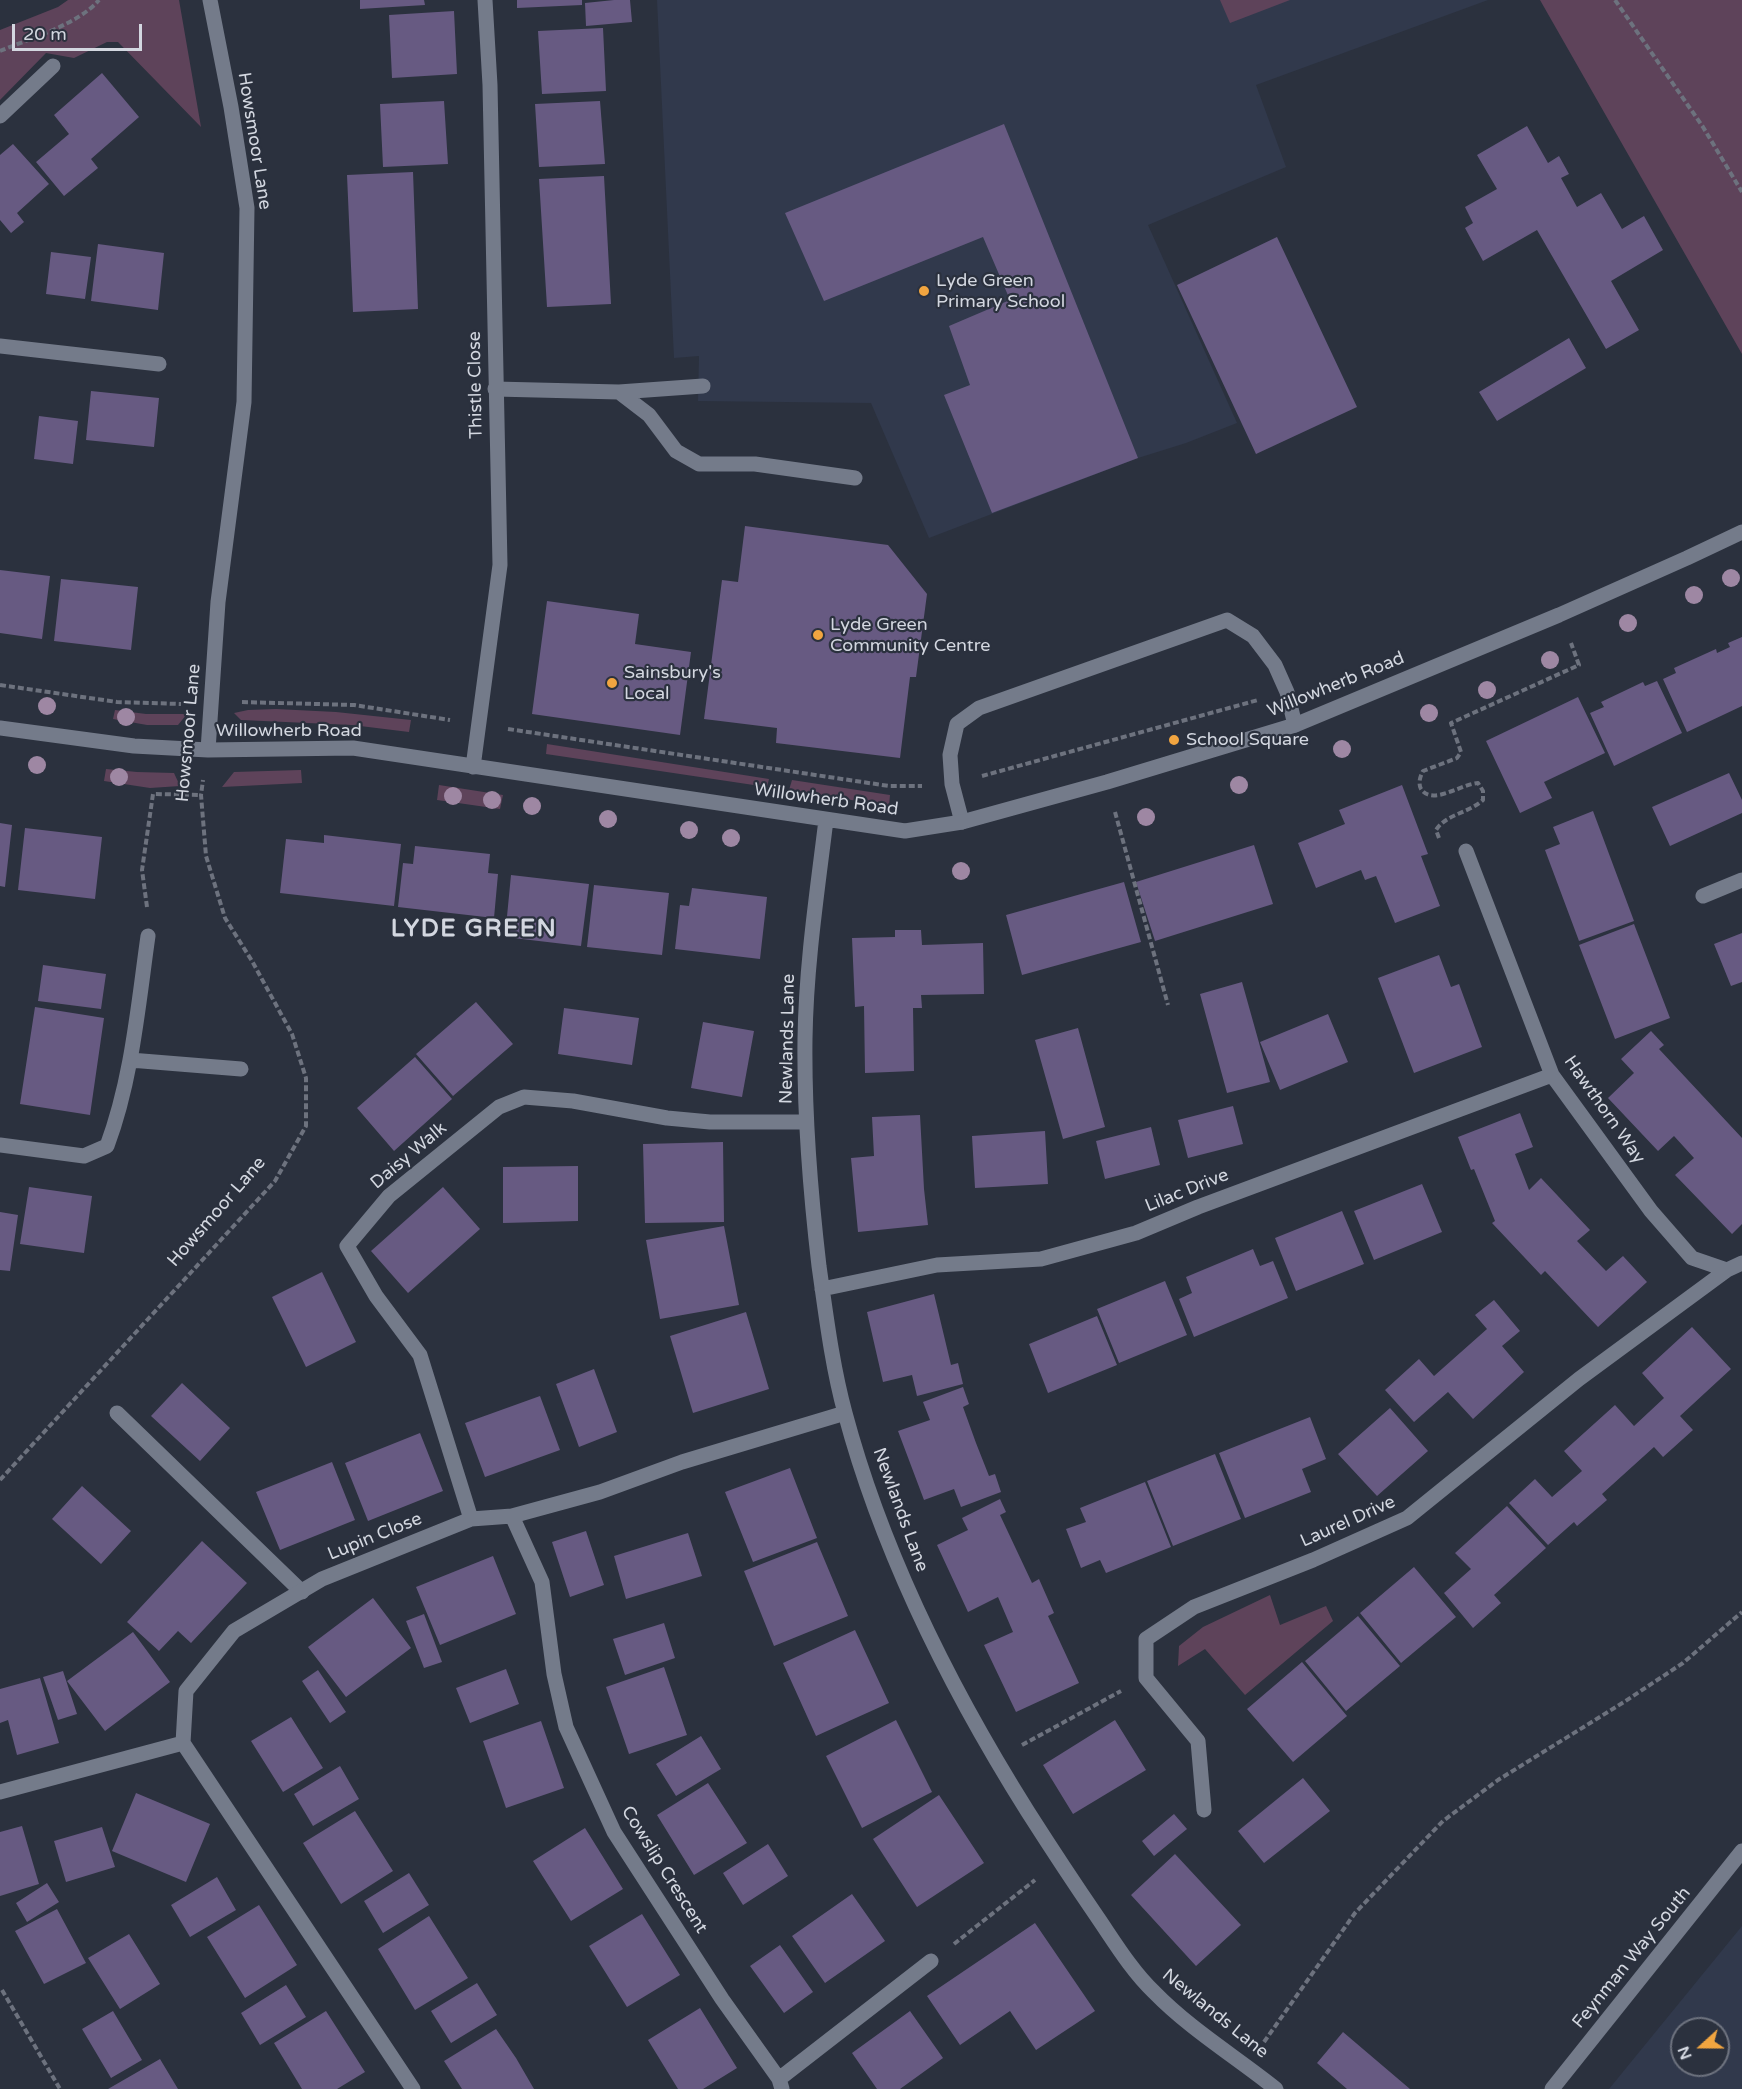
<!DOCTYPE html>
<style>
body{margin:0}
#map{position:relative;width:1742px;height:2089px;overflow:hidden;background:#2b313e;font-family:"Varela Round",sans-serif}
canvas{display:block}
.north{position:absolute;left:1670px;top:2017px;width:60px;height:60px;box-sizing:border-box;background:#2b313e;border:2px solid #6e737f;border-radius:50%;rotate:249deg;font-size:16px;font-weight:700;line-height:24px;text-align:center;color:#d3d7e0}
.north::after{content:'';display:block;margin:auto;width:21px;height:27px;background:#f1a540;clip-path:polygon(50% 0,100% 100%,50% 72%,0 100%)}
.scale{position:absolute;left:12px;top:24px;width:130px;height:27px;box-sizing:border-box;border:3px solid #d3d7e0;border-top:0;padding-left:8px;font-size:18px;line-height:21px;white-space:nowrap;color:#d3d7e0;-webkit-text-stroke:4px #2b313e;paint-order:stroke}
</style>
<div id="map">
<canvas width="1742" height="2089"></canvas>
<div class="north">N</div>
<div class="scale">20 m</div>
</div>
<script>
const context = document.querySelector('canvas').getContext('2d');
context.lineJoin = 'round';
function paint(path, color) { context.fillStyle = color; context.fill(path, 'evenodd'); }
function strokePath(path, color, width, dash) { context.strokeStyle = color; context.lineWidth = width; context.lineCap = dash ? 'butt' : 'round'; context.setLineDash(dash || []); context.stroke(path); }
function write(font, color, halo, rows, align = 'center') {
  context.font = font + ' "Varela Round",sans-serif'; context.lineWidth = 4.5; context.setLineDash([]); context.textBaseline = 'middle'; context.strokeStyle = halo; context.fillStyle = color; for (const [text, x, y, turn = 0] of rows) {
    context.save(); context.translate(x, y); context.rotate((+turn || 0) * Math.PI / 180); context.textAlign = isNaN(turn) ? turn : align; if (halo) context.strokeText(text, 0, 0); context.fillText(text, 0, 0); context.restore();
  }
}
paint(new Path2D(`
 M657,0H1488L1256,85L1286,167L1148,225L1237,423L1186,443L1138,458L929,538L871,403L698,401L699,356L674,358Z
 M1742,1926V2089H1609ZM1682,2029H1718V2065H1682Z`), '#31394c');
paint(new Path2D(`
 M68,0H179L201,127L118,42H107L74,58L46,53L0,100V30L58,7Z
 M1220,0H1290L1230,23Z
 M1540,0H1742V354Z
 M276,709L336,712L411,720L409,732L352,725L241,720L234,713L248,710Z
 M115,710L146,714H187L178,725H147L113,719Z
 M547,744L769,779L767,787L546,754Z
 M106,769L137,772L174,773L180,786L150,788L104,781Z
 M301,770L302,783L222,787L234,772Z
 M792,780L890,795L889,806L789,790Z
 M439,785L503,795L500,809L437,800Z
 M1270,1595L1280,1625L1326,1606L1333,1621L1245,1695L1205,1649L1178,1666L1179,1646L1203,1627Z`), '#5e435a');
paint(new Path2D(`
 M360,0H424L425,5L360,9Z
 M517,0H582V5L517,8Z
 M614,0H630L632,22L586,26L585,3Z
 M454,11L457,74L392,78L389,15Z
 M603,28L606,91L542,94L538,31Z
 M102,73L139,117L91,159L98,168L64,196L36,162L69,134L54,115Z
 M444,101L448,164L383,167L380,104Z
 M600,101L605,164L539,167L535,104Z
 M1004,124L1138,458L992,513L944,395L970,385L949,326L1010,300L983,237L824,301L785,213Z
 M1527,126L1548,163L1559,156L1569,174L1561,178L1577,207L1601,193L1622,229L1644,216L1663,250L1611,281L1639,330L1606,349L1537,230L1483,261L1465,228L1473,223L1465,207L1497,189L1477,155Z
 M13,144L49,184L17,213L24,222L11,233L0,220V155Z
 M413,172L418,309L353,312L347,175Z
 M604,176L611,304L547,307L539,179Z
 M1277,237L1357,407L1256,454L1177,285Z
 M98,244L164,253L158,310L91,301Z
 M51,252L91,257L85,299L46,294Z
 M1569,338L1586,368L1497,421L1479,392Z
 M91,391L159,398L154,447L86,440Z
 M39,416L78,421L73,464L34,459Z
 M745,526L888,545L927,594L916,677H910L900,758L776,743L777,728L704,719L722,580L738,582Z
 M0,570L50,576L42,639L0,633Z
 M61,579L138,587L131,650L54,641Z
 M547,601L639,614L635,644L691,652L680,735L532,714Z
 M1742,637V706L1687,732L1663,679L1676,673L1674,668L1716,649L1717,653L1730,647L1728,643Z
 M1657,681L1682,733L1614,766L1590,713L1604,707L1601,702L1643,682L1645,686Z
 M1578,697L1605,753L1544,782L1552,798L1520,813L1486,741Z
 M1729,773L1742,800V813L1670,846L1652,807Z
 M1402,785L1428,854L1421,856L1440,906L1395,923L1376,876L1365,880L1361,870L1316,888L1298,843L1345,824L1339,810Z
 M1593,811L1634,921L1579,941L1545,850L1560,844L1553,827Z
 M0,823L12,825L5,887L0,886Z
 M25,828L102,837L95,899L18,890Z
 M324,835L401,844L394,906L280,893L286,839L324,843Z
 M1254,845L1273,904L1155,941L1136,882Z
 M415,846L490,854L488,873L498,874L494,918L398,907L403,863L413,864Z
 M511,875L589,884L581,946L505,937Z
 M1124,882L1141,942L1022,975L1006,915Z
 M594,885L669,893L662,955L587,947Z
 M692,888L767,897L760,959L675,949L680,905L689,906Z
 M1634,924L1670,1018L1615,1039L1579,945Z
 M895,930H921L922,945L983,943L984,994L921,995L922,1008H913L914,1071L865,1073L864,1006L855,1007L852,938L895,937Z
 M1742,933V982L1731,986L1714,944Z
 M1439,955L1451,987L1459,984L1482,1047L1414,1073L1378,978Z
 M43,965L106,974L101,1009L38,1001Z
 M1242,982L1270,1082L1227,1093L1200,994Z
 M476,1002L513,1044L453,1096L416,1054Z
 M35,1007L104,1018L90,1115L20,1104Z
 M564,1008L639,1018L632,1065L558,1054Z
 M1328,1014L1348,1062L1280,1090L1260,1042Z
 M703,1022L754,1031L742,1097L691,1088Z
 M1078,1028L1105,1127L1063,1139L1035,1040Z
 M1651,1031L1664,1045L1659,1049L1742,1138V1224L1732,1234L1675,1175L1694,1158L1674,1136L1658,1151L1608,1098L1634,1073L1621,1059Z
 M415,1057L452,1099L394,1151L357,1108Z
 M1233,1106L1243,1144L1188,1158L1178,1120Z
 M1520,1113L1533,1147L1515,1154L1529,1190L1541,1178L1590,1230L1577,1241L1606,1271L1623,1256L1647,1282L1598,1327L1545,1271L1541,1275L1492,1223L1495,1221L1474,1169L1471,1170L1458,1137Z
 M920,1115L924,1189L928,1225L858,1232L851,1158L874,1156L872,1117Z
 M1151,1127L1160,1165L1105,1179L1096,1141Z
 M1045,1131L1048,1184L975,1188L972,1136Z
 M723,1142L724,1222L645,1223L643,1144Z
 M578,1166V1221L503,1223V1167Z
 M1422,1184L1442,1232L1374,1260L1354,1211Z
 M29,1187L92,1196L84,1253L20,1244Z
 M443,1187L480,1229L408,1293L371,1251Z
 M1342,1211L1364,1264L1296,1291L1275,1238Z
 M0,1212L18,1215L10,1271L0,1270Z
 M724,1226L739,1305L660,1319L646,1240Z
 M1253,1249L1260,1266L1273,1261L1288,1298L1194,1337L1179,1299L1192,1293L1186,1277Z
 M322,1272L356,1342L306,1367L272,1297Z
 M1165,1281L1187,1335L1119,1363L1097,1309Z
 M934,1294L951,1365L958,1363L963,1384L917,1396L912,1375L883,1382L867,1312Z
 M1494,1300L1520,1331L1502,1346L1524,1372L1473,1419L1448,1392L1414,1422L1385,1390L1419,1359L1434,1376L1487,1329L1475,1315Z
 M746,1312L769,1389L693,1413L670,1336Z
 M1097,1316L1117,1365L1048,1393L1029,1344Z
 M1692,1327L1731,1369L1680,1416L1693,1430L1663,1457L1654,1447L1602,1494L1607,1500L1577,1526L1574,1522L1548,1545L1509,1503L1535,1479L1552,1497L1582,1471L1564,1451L1615,1405L1634,1426L1664,1398L1642,1373Z
 M594,1369L617,1432L579,1447L556,1384Z
 M182,1383L230,1428L200,1461L151,1416Z
 M963,1387L969,1404L963,1407L976,1443L989,1476L995,1474L1001,1492L961,1507L954,1489L924,1500L898,1431L930,1420L923,1402Z
 M540,1396L560,1450L485,1477L465,1423Z
 M1390,1408L1428,1451L1377,1496L1338,1454Z
 M1310,1417L1326,1459L1302,1469L1311,1492L1245,1518L1219,1453Z
 M420,1433L443,1491L368,1521L345,1463Z
 M1215,1454L1241,1519L1173,1546L1147,1481Z
 M332,1462L355,1520L280,1550L256,1492Z
 M790,1468L817,1538L753,1562L725,1492Z
 M1145,1482L1171,1547L1106,1573L1100,1560L1081,1568L1066,1529L1086,1522L1080,1508Z
 M82,1486L131,1531L101,1564L52,1519Z
 M1000,1499L1006,1512L1000,1515L1032,1583L1039,1579L1054,1613L1048,1616L1079,1683L1016,1712L984,1645L1013,1632L998,1597L968,1612L937,1545L968,1530L962,1518Z
 M1507,1506L1546,1548L1494,1595L1501,1603L1473,1628L1444,1593L1471,1569L1455,1553Z
 M586,1531L604,1585L570,1597L552,1542Z
 M688,1533L702,1576L626,1599L614,1556Z
 M202,1541L247,1583L191,1643L178,1631L159,1651L127,1622Z
 M817,1542L848,1616L774,1646L744,1571Z
 M493,1556L516,1614L440,1645L416,1587Z
 M1414,1567L1456,1617L1401,1663L1360,1613Z
 M373,1598L411,1648L346,1697L308,1647Z
 M424,1614L442,1662L424,1668L406,1621Z
 M1358,1616L1400,1666L1346,1711L1305,1661Z
 M664,1623L675,1658L625,1675L613,1639Z
 M855,1630L889,1703L816,1736L783,1663Z
 M133,1632L170,1682L105,1731L67,1681Z
 M1302,1662L1347,1716L1293,1762L1247,1709Z
 M664,1667L687,1735L629,1754L606,1687Z
 M506,1669L519,1704L470,1723L456,1688Z
 M318,1670L346,1712L330,1723L302,1681Z
 M63,1671L77,1714L58,1720L43,1677Z
 M40,1678L59,1743L17,1755L8,1720L0,1723V1689Z
 M291,1717L323,1768L283,1792L251,1741Z
 M896,1720L932,1792L862,1828L826,1756Z
 M1115,1720L1146,1770L1073,1814L1043,1765Z
 M541,1721L564,1788L506,1808L483,1741Z
 M701,1736L721,1769L676,1796L656,1764Z
 M340,1766L359,1799L313,1826L294,1794Z
 M1303,1778L1330,1811L1264,1863L1238,1831Z
 M708,1783L747,1843L694,1875L657,1815Z
 M136,1793L210,1824L186,1882L112,1851Z
 M939,1795L984,1863L917,1907L873,1839Z
 M355,1811L393,1871L341,1904L303,1843Z
 M1174,1814L1187,1829L1154,1856L1142,1841Z
 M22,1826L39,1884L0,1896V1832Z
 M102,1827L115,1867L66,1882L54,1841Z
 M585,1828L623,1889L571,1921L533,1861Z
 M768,1844L788,1876L743,1905L723,1873Z
 M1175,1854L1241,1925L1196,1966L1131,1895Z
 M409,1873L429,1905L383,1933L364,1901Z
 M217,1877L236,1910L190,1937L171,1905Z
 M47,1883L59,1902L27,1922L16,1903Z
 M852,1894L885,1941L825,1983L792,1936Z
 M259,1905L297,1965L245,1998L207,1937Z
 M57,1909L86,1963L44,1984L15,1931Z
 M642,1914L680,1975L627,2007L589,1946Z
 M429,1916L468,1978L415,2010L378,1949Z
 M1035,1923L1095,2011L1036,2050L1010,2011L960,2045L927,1996Z
 M129,1934L160,1984L120,2009L88,1958Z
 M780,1945L813,1992L784,2013L750,1966Z
 M477,1983L497,2015L451,2043L431,2011Z
 M286,1985L306,2017L260,2045L241,2013Z
 M700,2008L737,2068L703,2089H678L648,2040Z
 M113,2011L142,2060L111,2078L82,2029Z
 M326,2011L365,2072L337,2089H302L274,2043Z
 M910,2011L943,2058L900,2089H877L852,2053Z
 M496,2029L516,2058L534,2089H462L444,2061Z
 M1343,2032L1410,2089H1347L1317,2063Z
 M160,2059L178,2089H108Z`), '#675a82');
strokePath(new Path2D(`
 M1615,0L1703,127L1742,192
 M0,51C29,39 79,24 99,0
 M0,685L117,702L181,704
 M242,702L354,705L450,720
 M508,729L889,786H922
 M982,776L1258,700
 M1115,812L1168,1005
 M1439,838L1436,830C1446,814 1469,813 1483,800V791L1478,783C1461,784 1432,806 1421,789C1418,783 1420,777 1423,771L1457,758L1461,752L1451,723L1579,665L1571,643
 M147,907L142,870L153,794L201,795
 M0,1480L275,1181L306,1126V1078L292,1034L252,961L225,918L206,856L201,795L203,780
 M1022,1745L1121,1691
 M954,1944L1035,1880
 M2,1990L60,2089
 M1264,2042L1355,1913L1443,1821L1498,1780L1624,1702L1683,1663L1742,1612`), '#6d727e', 4, [6, 3]);
strokePath(new Path2D(`
 M0,346L159,364
 M495,389L619,392L649,415L676,451L699,464H755L855,478
 M619,392L703,386
 M962,822L952,784L950,755L957,724L979,708L1227,620L1253,636L1275,665L1287,692L1295,725
 M117,1413L302,1592`), '#747b8a', 15);
strokePath(new Path2D(`
 M0,116L53,66
 M0,728L134,746L208,750L353,748L905,831L962,822L1107,782L1295,725L1559,615L1687,558L1742,532
 M208,750L218,602L244,402L247,208L231,107L210,0
 M473,767L500,565L490,85L485,0
 M826,820C817,893 806,966 805,1039C804,1117 810,1189 819,1266C826,1315 832,1365 845,1413C883,1555 950,1688 1028,1812C1051,1848 1074,1883 1098,1918C1115,1943 1132,1971 1154,1992C1190,2029 1236,2057 1276,2089
 M1466,851L1552,1075L1651,1211L1692,1258L1727,1270L1742,1263
 M1703,896L1742,880
 M130,1060L241,1069
 M0,1145L84,1156L107,1146C132,1079 138,1006 148,936
 M822,1289L937,1265L1041,1259L1136,1233L1198,1207L1552,1075
 M512,1516L542,1582L554,1674L566,1727L614,1832L722,1999L779,2079L782,2089
 M471,1519L420,1355L376,1296L347,1246L389,1196L499,1107L524,1097L573,1101L667,1118L710,1122H805
 M183,1743L413,2089
 M0,1792L183,1743L186,1691L234,1631L322,1579L471,1519L512,1516L600,1492L682,1462L845,1413
 M1204,1810L1198,1741L1146,1678V1639L1194,1607L1313,1560L1407,1518L1579,1379L1727,1270
 M779,2079L931,1961
 M1552,2089L1742,1851`), '#747b8a', 15);
context.fillStyle = '#9e87a3';
for (const [x, y] of [
 [1731,578],
 [1694,595],
 [1628,623],
 [1550,660],
 [1487,690],
 [47,706],
 [1429,713],
 [126,717],
 [1342,749],
 [37,765],
 [119,777],
 [1239,785],
 [453,796],
 [492,800],
 [532,806],
 [1146,817],
 [608,819],
 [689,830],
 [731,838],
 [961,871]
]) { context.beginPath(); context.arc(x, y, 9, 0, 2 * Math.PI); context.fill(); }
for (const [x, y, r, color] of [
 [924,291,6,"#f1a540"],
 [818,635,6,"#f1a540"],
 [612,683,6,"#f1a540"],
 [1174,740,6,"#f1a540"]
]) { const dot = new Path2D(); dot.arc(x, y, r, 0, 2 * Math.PI); context.fillStyle = color; context.fill(dot); strokePath(dot, '#2b313e', 2); }
write('18px', '#d3d7e0', '#2b313e', [
 ["Howsmoor Lane",254,141,81],
 ["Thistle Close",476,385,-91],
 ["Willowherb Road",1336,685,-22],
 ["Willowherb Road",289,731],
 ["Howsmoor Lane",189,733,-85],
 ["Willowherb Road",826,800,8],
 ["Newlands Lane",788,1039,-89],
 ["Hawthorn Way",1604,1110,55],
 ["Daisy Walk",409,1156,-40],
 ["Lilac Drive",1187,1191,-22],
 ["Howsmoor Lane",217,1212,-49],
 ["Newlands Lane",900,1510,70],
 ["Laurel Drive",1348,1522,-24],
 ["Lupin Close",375,1537,-22],
 ["Cowslip Crescent",664,1870,58],
 ["Feynman Way South",1632,1958,-51],
 ["Newlands Lane",1215,2014,39]
]);
write('18px', '#d3d7e0', '#2b313e', [
 ["Lyde Green",936,281],
 ["Primary School",936,302],
 ["Lyde Green",830,625],
 ["Community Centre",830,646],
 ["Sainsbury's",624,673],
 ["Local",624,694],
 ["School Square",1186,740]
], 'left');
context.letterSpacing = '1.5px';
write('bold 24px', '#d3d7e0', '#2b313e', [
 ["LYDE GREEN",474,930]
]);
context.letterSpacing = '0px';
</script>
